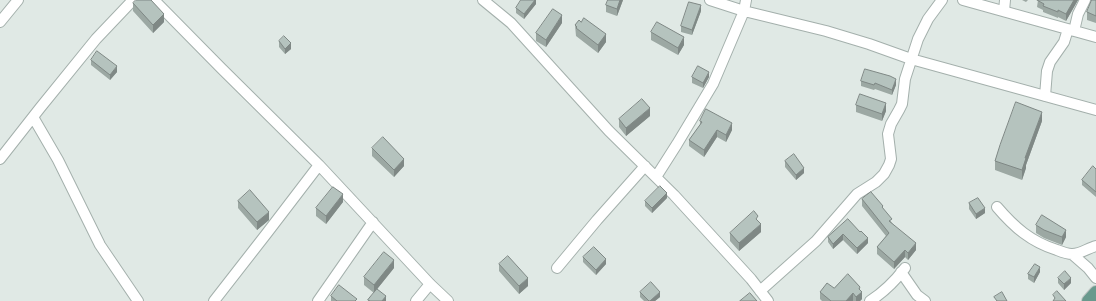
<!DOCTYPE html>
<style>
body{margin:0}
canvas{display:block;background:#e0e9e5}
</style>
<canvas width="1096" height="301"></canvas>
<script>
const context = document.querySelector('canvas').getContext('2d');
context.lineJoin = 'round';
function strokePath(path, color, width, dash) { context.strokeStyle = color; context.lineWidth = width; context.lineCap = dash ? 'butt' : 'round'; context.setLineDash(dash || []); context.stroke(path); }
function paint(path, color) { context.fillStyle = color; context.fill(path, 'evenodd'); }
const minor = new Path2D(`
 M154,0L222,69L319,165L430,284L448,301
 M483,0L511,23L609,131L674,195L751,279L768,301
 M710,0L744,11L826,31L869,44L911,59L1096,110
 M963,0L1096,37
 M1004,11L1005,0
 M0,22L18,0
 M1074,31L1078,14L1085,0
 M1045,96L1047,71L1050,62L1064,42L1068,29
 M33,117L58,160L100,245L138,301
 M0,159L40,108L96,39L133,0
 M656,177L677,144L713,84L744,11L746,0
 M997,207C1014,227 1031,242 1057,250C1062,252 1067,254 1072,254C1081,254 1088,248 1096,246
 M1072,254L1088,268L1096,278
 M557,268L597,220L645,166
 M901,272L917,295L925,301
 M760,291L816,241L857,194L876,182L884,174L889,165L891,159L888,134L891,124L899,110L902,104L905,79L918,39L928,19L942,0
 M214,301L267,233L319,165
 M318,301L373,222
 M416,301L430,284
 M870,301C884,292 895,281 905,268`);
const major = new Path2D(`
 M1088,301L1096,292`);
strokePath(minor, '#a4b0ac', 12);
strokePath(major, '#bdc3c2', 14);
strokePath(minor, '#fff', 10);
strokePath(major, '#69998d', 12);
paint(new Path2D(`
 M536,0V4L524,19L516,13V8Z
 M623,0L617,16L606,12V5Z
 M1022,0H1028L1026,2Z
 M1038,0H1078L1066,21L1058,17V18L1043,12V10L1037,7Z
 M1096,0V23L1087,20V12Z
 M133,3L164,22L153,33L133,11Z
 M701,11L692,35L681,32V26Z
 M581,22L606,42L598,53L576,36L575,25Z
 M562,23L546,47L536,41V33Z
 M651,32L684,45L678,55L651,40Z
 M279,41L291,49L285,54L279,47Z
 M91,60L117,72L110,80L91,65Z
 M692,77H709L703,88L692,83Z
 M861,81L896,85L892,95L875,89L874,90L861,86Z
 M856,105L886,111L882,121L856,112Z
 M650,116L626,136L619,127V119Z
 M700,121L732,130L726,142L717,137L704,157L689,146V140L700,125Z
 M1042,121L1026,165V168L1022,180L995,170V161L1000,147V145Z
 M372,148L404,166L394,177L372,156Z
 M785,161L804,173L796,180L785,167Z
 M1096,169V197L1082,185V180Z
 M667,198L652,213L645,206V201Z
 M862,199L883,209L892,223L916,250L908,260L905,257L894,269L877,254V247L886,236L862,206Z
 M238,201L269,220L257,230L238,208Z
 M343,202L326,224L316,216V208Z
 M969,203L985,213L976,219L969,209Z
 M848,219L868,243L857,254L843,240L833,249L828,242V237Z
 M1036,225L1066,237L1062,245L1044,238L1036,233Z
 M761,232L739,251L730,241V233Z
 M583,257L606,264L596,275L583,262Z
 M499,264L528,286L519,294L499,271Z
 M394,268L377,289L386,301H368V300L374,293L364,285V277Z
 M1040,272L1034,283L1028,279V274Z
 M1058,278L1071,283L1064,290L1058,283Z
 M834,288L860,290L862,299L860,301H822L820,299V292Z
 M640,292L660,297L655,301H644L640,297Z
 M331,296L357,301H331Z`), '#9ca8a3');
paint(new Path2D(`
 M535,0H536V4L524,19V14Z
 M620,0H623L617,16V9Z
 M1074,0H1078L1066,21V14Z
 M701,5V11L692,35V30Z
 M164,14V22L153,33V25Z
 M562,15V23L546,47V40Z
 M606,34V42L598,53V45Z
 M684,37V45L678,55V48Z
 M291,43V49L285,54V49Z
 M117,66V72L110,80V75Z
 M709,72V77L703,88V83Z
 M896,79V85L892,95V90Z
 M886,103V111L882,121V114Z
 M650,108V116L626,136V128Z
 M1042,112V121L1026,165V168L1022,180V170L1025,158Z
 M732,123V130L726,142V135Z
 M717,130V137L704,157V150Z
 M404,159V166L394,177V170Z
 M804,168V173L796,180V175Z
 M667,193V198L652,213V208Z
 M343,194V202L326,224V216Z
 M985,208V213L976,219V214Z
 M269,212V220L257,230V222Z
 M761,224V232L739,251V243Z
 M1066,230V237L1062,245V237Z
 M843,234V240L833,249V244Z
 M868,238V243L857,254V248Z
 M916,243V250L908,260V253Z
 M905,250V257L894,269V262Z
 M606,259V264L596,275V270Z
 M394,260V268L374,293V285Z
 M1040,267V272L1034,283V277Z
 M528,278V286L519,294V286Z
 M1071,278V283L1064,290V284Z
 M860,287V293L862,292V299L860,301H856V297L859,289Z
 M660,292V297L655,301H650Z
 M853,293V301H846Z
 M386,296V301H382Z`), '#7f8885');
const building = new Path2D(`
 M136,0H151L164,14L153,25L133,3Z
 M521,0H535L524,14L516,8Z
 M608,0H620L617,9L606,5Z
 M1038,0H1074L1066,14L1058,10V12L1043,6L1044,4L1037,0Z
 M1092,0H1096V16L1087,12Z
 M689,2L701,5L692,30L681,26Z
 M553,9L562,15L546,40L536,33Z
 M584,18L606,34L598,45L576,28L577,27L575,25L579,20L581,22Z
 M657,22L684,37L678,48L651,32Z
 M284,36L291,43L285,49L279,41Z
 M97,51L117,66L110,75L91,60Z
 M698,66L709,72L703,83L692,77Z
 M865,69L890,76L896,79L892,90L875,83L874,85L861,81Z
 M860,94L886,103L882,114L856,105Z
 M642,99L650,108L626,128L619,119Z
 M1016,102L1042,112L1025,158H1026L1022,170L995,161L1000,145Z
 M706,109L732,123L726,135L717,130L704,150L689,140L702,122L700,121Z
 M383,137L404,159L394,170L372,148Z
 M794,154L804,168L796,175L785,161Z
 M1093,166L1096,169V192L1082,180Z
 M660,186L667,193L652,208L645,201Z
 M333,187L343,194L326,216L316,208Z
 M250,190L269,212L257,222L238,201Z
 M871,192L883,206L882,207L892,219L889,221L916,243L908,253L905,250L894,262L877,247L889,233L862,199Z
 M978,198L985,208L976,214L969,203Z
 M754,211L758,216L756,219L761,224L739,243L730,233Z
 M1042,215L1066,230L1062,237L1044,230L1036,225Z
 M848,219L860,232L861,231L868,238L857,248L843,234L833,244L828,237Z
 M594,247L606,259L596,270L583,257Z
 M384,252L394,260L374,285L364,277Z
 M508,256L528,278L519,286L499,264Z
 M1035,264L1040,267L1034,277L1028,274Z
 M1065,271L1071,278L1064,284L1058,278Z
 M848,274L860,287L859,289L862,292L856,297L853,293L846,301H831L820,292L827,283L834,288Z
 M651,282L660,292L650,301H649L640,292Z
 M339,285L357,299L355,301H337L331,296Z
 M377,289L386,296L382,301H370L368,300Z
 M1057,291L1066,301H1053L1055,298L1053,295Z
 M1002,292L1007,301H997L994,297Z
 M750,293L757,301H740Z`);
paint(building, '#b5c3be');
strokePath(building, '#7f8885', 1);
</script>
